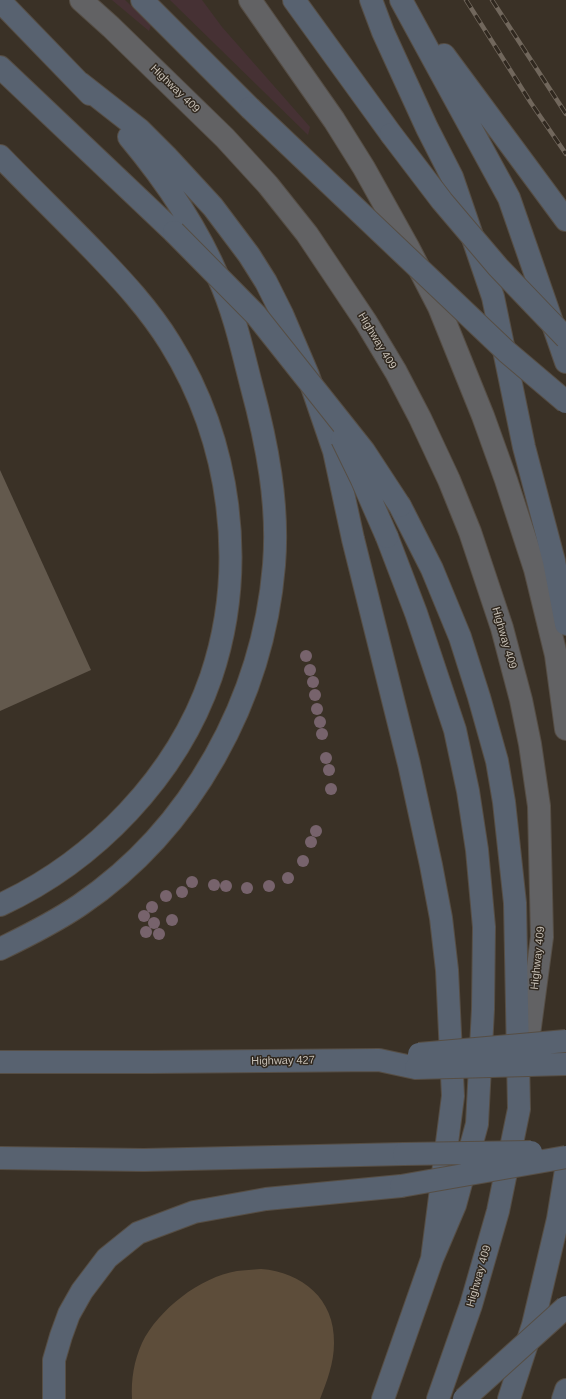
<!DOCTYPE html>
<style>
body{margin:0}
canvas{display:block;background:#3a3126}
</style>
<canvas width="566" height="1399"></canvas>
<script>
const context = document.querySelector('canvas').getContext('2d');
context.lineJoin = 'round';
function paint(path, color) { context.fillStyle = color; context.fill(path, 'evenodd'); }
function strokePath(path, color, width, dash) { context.strokeStyle = color; context.lineWidth = width; context.lineCap = dash ? 'butt' : 'round'; context.setLineDash(dash || []); context.stroke(path); }
function write(font, color, halo, rows, align = 'center') {
  context.font = font + ' Helvetica,sans-serif'; context.lineWidth = 3; context.setLineDash([]); context.textBaseline = 'middle'; context.strokeStyle = halo; context.fillStyle = color; for (const [text, x, y, turn = 0] of rows) {
    context.save(); context.translate(x, y); context.rotate((+turn || 0) * Math.PI / 180); context.textAlign = isNaN(turn) ? turn : align; if (halo) context.strokeText(text, 0, 0); context.fillText(text, 0, 0); context.restore();
  }
}
paint(new Path2D(`
 M112,0H125L151,25L149,31Z
 M170,0H202L222,27L310,127L308,135Z`), '#463134');
paint(new Path2D(`
 M261,1269C302,1272 335,1299 334,1343C334,1363 327,1381 320,1399H132C131,1379 134,1361 142,1343C158,1310 200,1277 237,1271C244,1270 253,1270 261,1269Z`), '#5d4d3a');
paint(new Path2D(`
 M0,470L91,670L0,711Z`), '#63594d');
const trunk = new Path2D(`
 M81,0L111,27L225,138L268,185L307,234L366,322L396,372L420,418L449,480L470,532L502,628L521,700L530,744L539,806L542,937L525,1064
 M250,0L334,120L364,168L408,247L439,307L483,416L506,480L535,569L556,655L566,729`);
const motorway = new Path2D(`
 M142,0L250,108
 M294,0L391,134
 M371,0L383,32L427,128L452,177L493,297L524,447L554,561L566,624
 M401,0L509,198L566,362
 M0,1L90,94
 M444,55L566,220
 M0,67L174,232
 M80,83L140,130L166,156L213,207L249,255L266,282L282,314L308,375L334,451L353,539L409,764L431,865L441,918L447,970L453,1096L432,1259
 M0,156C31,188 63,219 94,251C122,280 149,309 170,343C231,441 248,567 211,677C177,776 95,861 0,905
 M400,506L432,569L460,637L479,697L497,761L504,802L515,903L519,1109L498,1211L471,1305L438,1399
 M0,949C27,936 55,922 80,905C192,829 263,699 274,565C279,504 267,443 251,384C242,349 234,312 219,279C197,227 165,180 129,137
 M0,1062H153L379,1060L416,1068
 M0,1158L144,1160L404,1154
 M54,1399V1360L61,1336L69,1314L82,1291L107,1258L138,1233L194,1212L266,1199L401,1186
 M383,1399L432,1259L455,1205L477,1124L483,1009L484,927L477,850L468,791L455,730L416,613L387,537
 M509,1399L533,1325L558,1219L566,1170
 M563,1399L566,1390`);
strokePath(trunk, '#564e45', 24);
strokePath(motorway, '#564e45', 24);
strokePath(trunk, '#626264', 22);
strokePath(motorway, '#586270', 22);
const rail = new Path2D(`
 M466,0L531,103L566,154
 M492,0L566,114`);
strokePath(rail, '#71675c', 4.5);
strokePath(rail, '#30281f', 3, [9]);
const motorwayBridge = new Path2D(`
 M250,108L507,352L566,402
 M391,134L442,201L498,267L566,338
 M174,232L256,315L364,451L400,506
 M342,439L362,480L387,537
 M419,1054L566,1041
 M416,1068L566,1064
 M404,1154L531,1152
 M401,1186L566,1157
 M464,1399L566,1307`);
strokePath(motorwayBridge, '#564e45', 24, []);
strokePath(motorwayBridge, '#586270', 22);
context.fillStyle = '#77636c';
for (const [x, y] of [
 [306,656],
 [310,670],
 [313,682],
 [315,695],
 [317,709],
 [320,722],
 [322,734],
 [326,758],
 [329,770],
 [331,789],
 [316,831],
 [311,842],
 [303,861],
 [288,878],
 [192,882],
 [214,885],
 [226,886],
 [269,886],
 [247,888],
 [182,892],
 [166,896],
 [152,907],
 [144,916],
 [172,920],
 [154,923],
 [146,932],
 [159,934]
]) { context.beginPath(); context.arc(x, y, 6, 0, 2 * Math.PI); context.fill(); }
write('11px', '#c6bfb5', '#30281f', [
 ["Highway 409",175,89,44],
 ["Highway 409",377,341,59],
 ["Highway 409",504,638,74],
 ["Highway 409",538,958,-84],
 ["Highway 427",283,1061,-1],
 ["Highway 409",479,1276,-74]
]);
</script>
